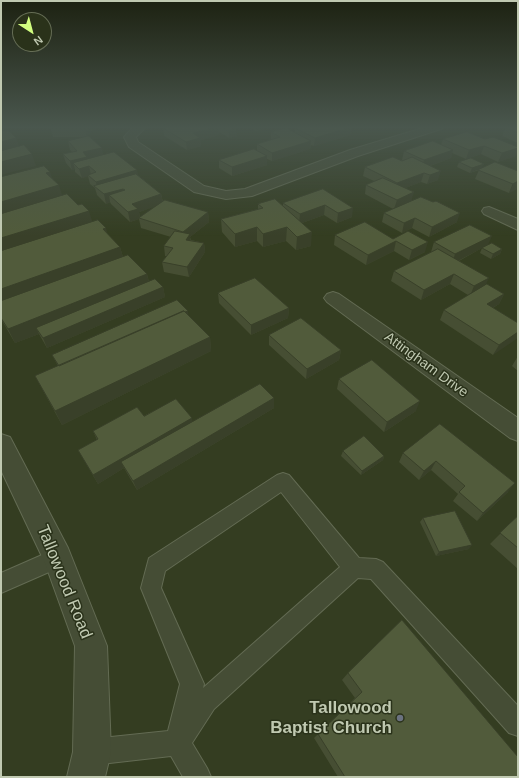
<!DOCTYPE html>
<style>
body{margin:0}
#map{position:relative;width:519px;height:778px;overflow:hidden;background:#343d21;font-family:Arial,sans-serif}
canvas{display:block}
.frame{position:absolute;inset:0;border:2px solid #c0c9b1;pointer-events:none}
.north{position:absolute;left:12px;top:12px;width:40px;height:40px;box-sizing:border-box;background:#2a321a;border:1px solid #666e56;border-radius:50%;rotate:144deg;font-size:11px;font-weight:700;line-height:16px;text-align:center;color:#c0c9b1}
.north::after{content:'';display:block;margin:auto;width:14px;height:18px;background:#d2fe80;clip-path:polygon(50% 0,100% 100%,50% 72%,0 100%)}
</style>
<div id="map">
<canvas width="519" height="778"></canvas>
<div class="frame"></div>
<div class="north">N</div>
</div>
<script>
const context = document.querySelector('canvas').getContext('2d');
context.lineJoin = 'round';
function strokePath(path, color, width, dash) { context.strokeStyle = color; context.lineWidth = width; context.lineCap = dash ? 'butt' : 'round'; context.setLineDash(dash || []); context.stroke(path); }
function paint(path, color) { context.fillStyle = color; context.fill(path, 'evenodd'); }
function write(font, color, halo, rows, align = 'center') {
  context.font = font + ' Arial,sans-serif'; context.lineWidth = 3; context.setLineDash([]); context.textBaseline = 'middle'; context.strokeStyle = halo; context.fillStyle = color; for (const [text, x, y, turn = 0] of rows) {
    context.save(); context.translate(x, y); context.rotate((+turn || 0) * Math.PI / 180); context.textAlign = isNaN(turn) ? turn : align; if (halo) context.strokeText(text, 0, 0); context.fillText(text, 0, 0); context.restore();
  }
}
const service = new Path2D(`
 M283,473L289,475L359,558L376,559L383,562L518,706V736L509,733L371,579L358,578L214,709L192,743L207,768L211,777H183L171,756L92,765L83,761L79,752L83,743L92,739L168,731L180,684L141,588L149,558L277,475ZM281,492L340,567L203,688L204,684L161,588L165,571Z
 M58,548L65,551L68,558L65,565L1,593V573Z`);
const minor = new Path2D(`
 M133,127H146L136,137L138,142L204,186L226,191L245,189L350,150L426,127H443L441,129L358,156L252,196L226,199L194,192L129,147L124,137Z
 M489,207L518,219V230L484,214L482,211L484,208Z
 M333,292L339,294L518,418V441L510,438L327,302L324,298L327,294Z`);
const tertiary = new Path2D(`
 M1,434L10,437L68,548L107,646L111,752L105,777H67L73,752L75,646L45,563L1,470Z`);
strokePath(service, '#636b53', 2);
strokePath(minor, '#636b53', 2);
strokePath(tertiary, '#636b53', 2);
paint(service, '#454d35');
paint(minor, '#454d35');
paint(tertiary, '#454d35');
paint(new Path2D(`
 M95,127L88,136L104,155L139,176L161,194L163,202L208,212L209,222L190,237L191,240L204,243L205,252L189,277L164,272L162,262L167,256H165L164,246L171,237L141,228L139,219L130,222L111,204L110,202L106,204L97,195L95,188L90,184L88,176L82,178L75,172V169L72,170L66,163L63,154L72,152L70,150L68,141L84,137H53L50,128ZM156,206L140,217L139,212Z
 M166,127H237H236L237,136L229,138L219,132V135L201,140V146L187,150L164,136L163,128Z
 M247,127H262V130L256,131Z
 M352,127L351,135L314,146L311,145L310,149L272,161L267,159V165L232,176L219,168V160L257,150V144L271,140V132H295V128Z
 M518,127V143L502,136L505,128Z
 M467,132L516,156L498,162L481,154L466,159L452,153L451,158L430,166L438,180L427,184L421,182L405,188L412,201L457,222L429,237L412,228L402,233L382,222L384,213L393,209L365,194L366,185L374,181L363,176L365,167L403,160H402L404,151L441,145L443,139Z
 M459,162L482,168L518,171L509,193L475,179L479,170L470,173L457,167Z
 M1,177L52,178L62,196L92,222L107,234L120,247L123,257L147,274L149,282L163,287L165,297L47,348L39,334L15,343L1,319Z
 M323,189L352,217L337,223L324,215L302,223L311,246L296,250L286,241L263,247L257,241L235,247L222,232L221,219L258,209V204L283,206V203Z
 M335,235L393,239L425,252L409,260L394,251L366,265L334,245Z
 M434,242L488,245L502,249L500,254L491,259L480,253L482,248L459,261L486,285L504,294L499,304L493,308L518,323L493,355L440,320L444,310L468,295L450,284L421,300L391,281L394,271L431,252Z
 M218,293L289,308L288,318L251,335L219,303Z
 M189,316L210,337L211,351L62,425L35,376L58,366L52,355Z
 M269,335L341,350L339,360L306,379L269,345Z
 M518,356V371L512,366Z
 M339,379L416,411L384,432L337,389Z
 M274,398V408L137,490L124,468L98,484L78,450L97,440L93,431L144,416L193,422Z
 M440,424L508,492L477,521L453,501L458,494L431,470L419,480L399,462L403,453Z
 M343,451L384,456L383,460L361,475L341,456Z
 M518,516V569L490,544Z
 M423,518L469,549L436,556L420,522Z
 M348,673L518,777H338L314,738L355,698L342,680Z`), '#464e33');
paint(new Path2D(`
 M87,127H95L87,137L85,129Z
 M217,127H218L219,135L201,140V146L187,150L186,142L193,133Z
 M256,127H262V130L256,131Z
 M352,127L351,135L314,146L315,138Z
 M236,128L237,136L229,138V130Z
 M1,138H16L21,150L1,155Z
 M311,141L310,149L272,161V153Z
 M484,146L481,154L466,159L469,150Z
 M102,148L104,157L73,163L75,169L72,170L70,161L83,152Z
 M518,148V151L516,156L498,162L502,153Z
 M453,150L451,158L421,169L424,160Z
 M32,154L36,166L1,175V162Z
 M267,156V165L232,176V167Z
 M484,164L482,168L470,173L472,168Z
 M89,166L91,175H88V176L82,178L79,169Z
 M137,170L139,178L97,188L96,182Z
 M441,171L438,180L427,184L430,175Z
 M50,172L54,184L46,173Z
 M424,173L421,182L395,192L397,183Z
 M518,181V189L509,193L513,184Z
 M59,185L63,198L1,217V202Z
 M123,189L126,198L109,195L110,202L106,204L104,194Z
 M414,192L411,202L394,209L397,200Z
 M161,194L163,204L139,212L140,218H139V219L130,222L128,212L132,204Z
 M325,205L324,215L299,224L300,214Z
 M353,208L352,217L337,223L338,213Z
 M89,211L93,224L1,254V238Z
 M208,212L209,222L190,237L191,243L186,240L183,232Z
 M460,213L457,222L429,237L432,227Z
 M415,218L412,228L402,233L404,223Z
 M257,227V241L235,247V234Z
 M287,227L286,241L263,247V234Z
 M106,228L109,241L103,229Z
 M312,232L311,246L296,250L297,237Z
 M492,236L488,245L452,264L455,254Z
 M396,241L394,251L366,265L368,255Z
 M428,242L425,252L409,260L412,250Z
 M204,243L205,252L189,277L187,267Z
 M120,247L124,261L1,305V289Z
 M502,249L500,254L491,259L493,254Z
 M147,274L150,288L36,328L39,334L15,343L8,329Z
 M454,274L450,284L421,300L424,290Z
 M489,278L484,288L470,296L474,286Z
 M163,287L165,297L47,348L43,338Z
 M504,294L499,304L482,314L487,304Z
 M289,308L288,318L251,335V325Z
 M188,311L189,321L66,378Z
 M518,332V338L493,355L499,345Z
 M210,337L211,351L62,425L55,411Z
 M341,350L339,360L306,379L307,369Z
 M274,398V408L137,490L133,481Z
 M420,401L416,411L384,432L387,422Z
 M192,418L194,428L121,462L124,468L98,484L93,475Z
 M384,456L383,460L361,475L362,471Z
 M436,461L431,470L419,480L424,471Z
 M515,483L508,492L477,521L483,513Z
 M472,545L469,549L436,556L439,552Z`), '#394029');
const building = new Path2D(`
 M51,127H87L85,129L50,128Z
 M166,127H217L193,133L200,138L186,142L163,128Z
 M223,127H235L236,128L229,130Z
 M300,127H351L315,138L295,128Z
 M508,127H518V133L505,128Z
 M286,128L311,141L272,153L257,144L280,137L271,132Z
 M8,130L16,138L1,142V131Z
 M467,132L485,139L493,137L518,147V148L502,153L484,146L469,150L443,139Z
 M89,136L102,148L83,152L87,157L70,161L63,154L77,151L68,141Z
 M433,141L453,150L424,160L404,151Z
 M24,145L32,154L1,162V151Z
 M254,149L267,156L232,167L219,160Z
 M114,152L137,170L96,182L88,175L96,172L89,166L79,169L73,163Z
 M393,157L402,161L412,157L441,171L430,175L424,173L397,183L365,167Z
 M471,158L484,164L472,168L459,162Z
 M495,162L518,171V181L513,184L478,170Z
 M44,166L50,172L46,173L59,185L1,202V177Z
 M136,174L161,194L132,204L138,209L128,212L109,195L125,190L123,189L104,194L94,186Z
 M383,178L414,192L397,200L366,185Z
 M323,189L353,208L338,213L325,205L300,214L283,203Z
 M67,194L78,205L82,204L89,211L1,238V214Z
 M421,197L433,202L436,201L460,213L432,227L415,218L404,223L384,213Z
 M275,199L312,232L297,237L287,227L263,234L257,227L235,234L221,219L263,208L258,204Z
 M165,200L208,212L183,232L139,218Z
 M98,220L106,228L103,229L120,247L1,289V251Z
 M365,222L393,239L408,231L428,242L412,250L396,241L368,255L335,235Z
 M470,225L492,236L455,254L434,242Z
 M175,231L190,234L186,240L204,243L187,267L162,262L173,248L164,246Z
 M492,243L502,249L493,254L482,248Z
 M438,249L489,278L474,286L454,274L424,290L394,271Z
 M128,255L147,274L8,329L1,318V301Z
 M255,278L289,308L251,325L218,293Z
 M155,279L163,287L43,338L36,328Z
 M487,284L504,294L487,304L518,323V332L499,345L444,310Z
 M177,300L188,311L185,312L184,311L59,366L52,355Z
 M184,311L210,337L55,411L35,376Z
 M301,318L341,350L307,369L269,335Z
 M372,360L420,401L387,422L339,379Z
 M260,384L274,398L133,481L121,462Z
 M176,399L192,418L93,475L78,450L98,439L93,431L137,407L144,416Z
 M440,424L515,483L483,513L459,492L465,486L436,461L424,471L403,453Z
 M364,436L384,456L362,471L343,451Z
 M455,511L472,545L439,552L423,518Z
 M518,516V548L500,533Z
 M402,620L518,757V777H345L318,734L362,692L348,673Z`);
paint(building, '#515b3b');
strokePath(building, '#394029', 1);
const sky = context.createLinearGradient(0, 0, 0, 236);
sky.addColorStop(0, '#1d2212');
sky.addColorStop(0.54, '#4a574e');
sky.addColorStop(1, '#4a574e00');
context.fillStyle = sky;
context.fillRect(0, 0, 519, 236);
for (const [x, y, r, color] of [
 [400,718,4,"#6b7280"]
]) { const dot = new Path2D(); dot.arc(x, y, r, 0, 2 * Math.PI); context.fillStyle = color; context.fill(dot); strokePath(dot, '#2a321a', 1.5); }
write('14px', '#c0c9b1', '#2a321a', [
 ["Attingham Drive",426,365,36]
]);
write('17px', '#c0c9b1', '#2a321a', [
 ["Tallowood Road",64,582,68]
]);
write('bold 17px', '#c0c9b1', '#2a321a', [
 ["Tallowood",392,708],
 ["Baptist Church",392,728]
], 'right');
</script>
